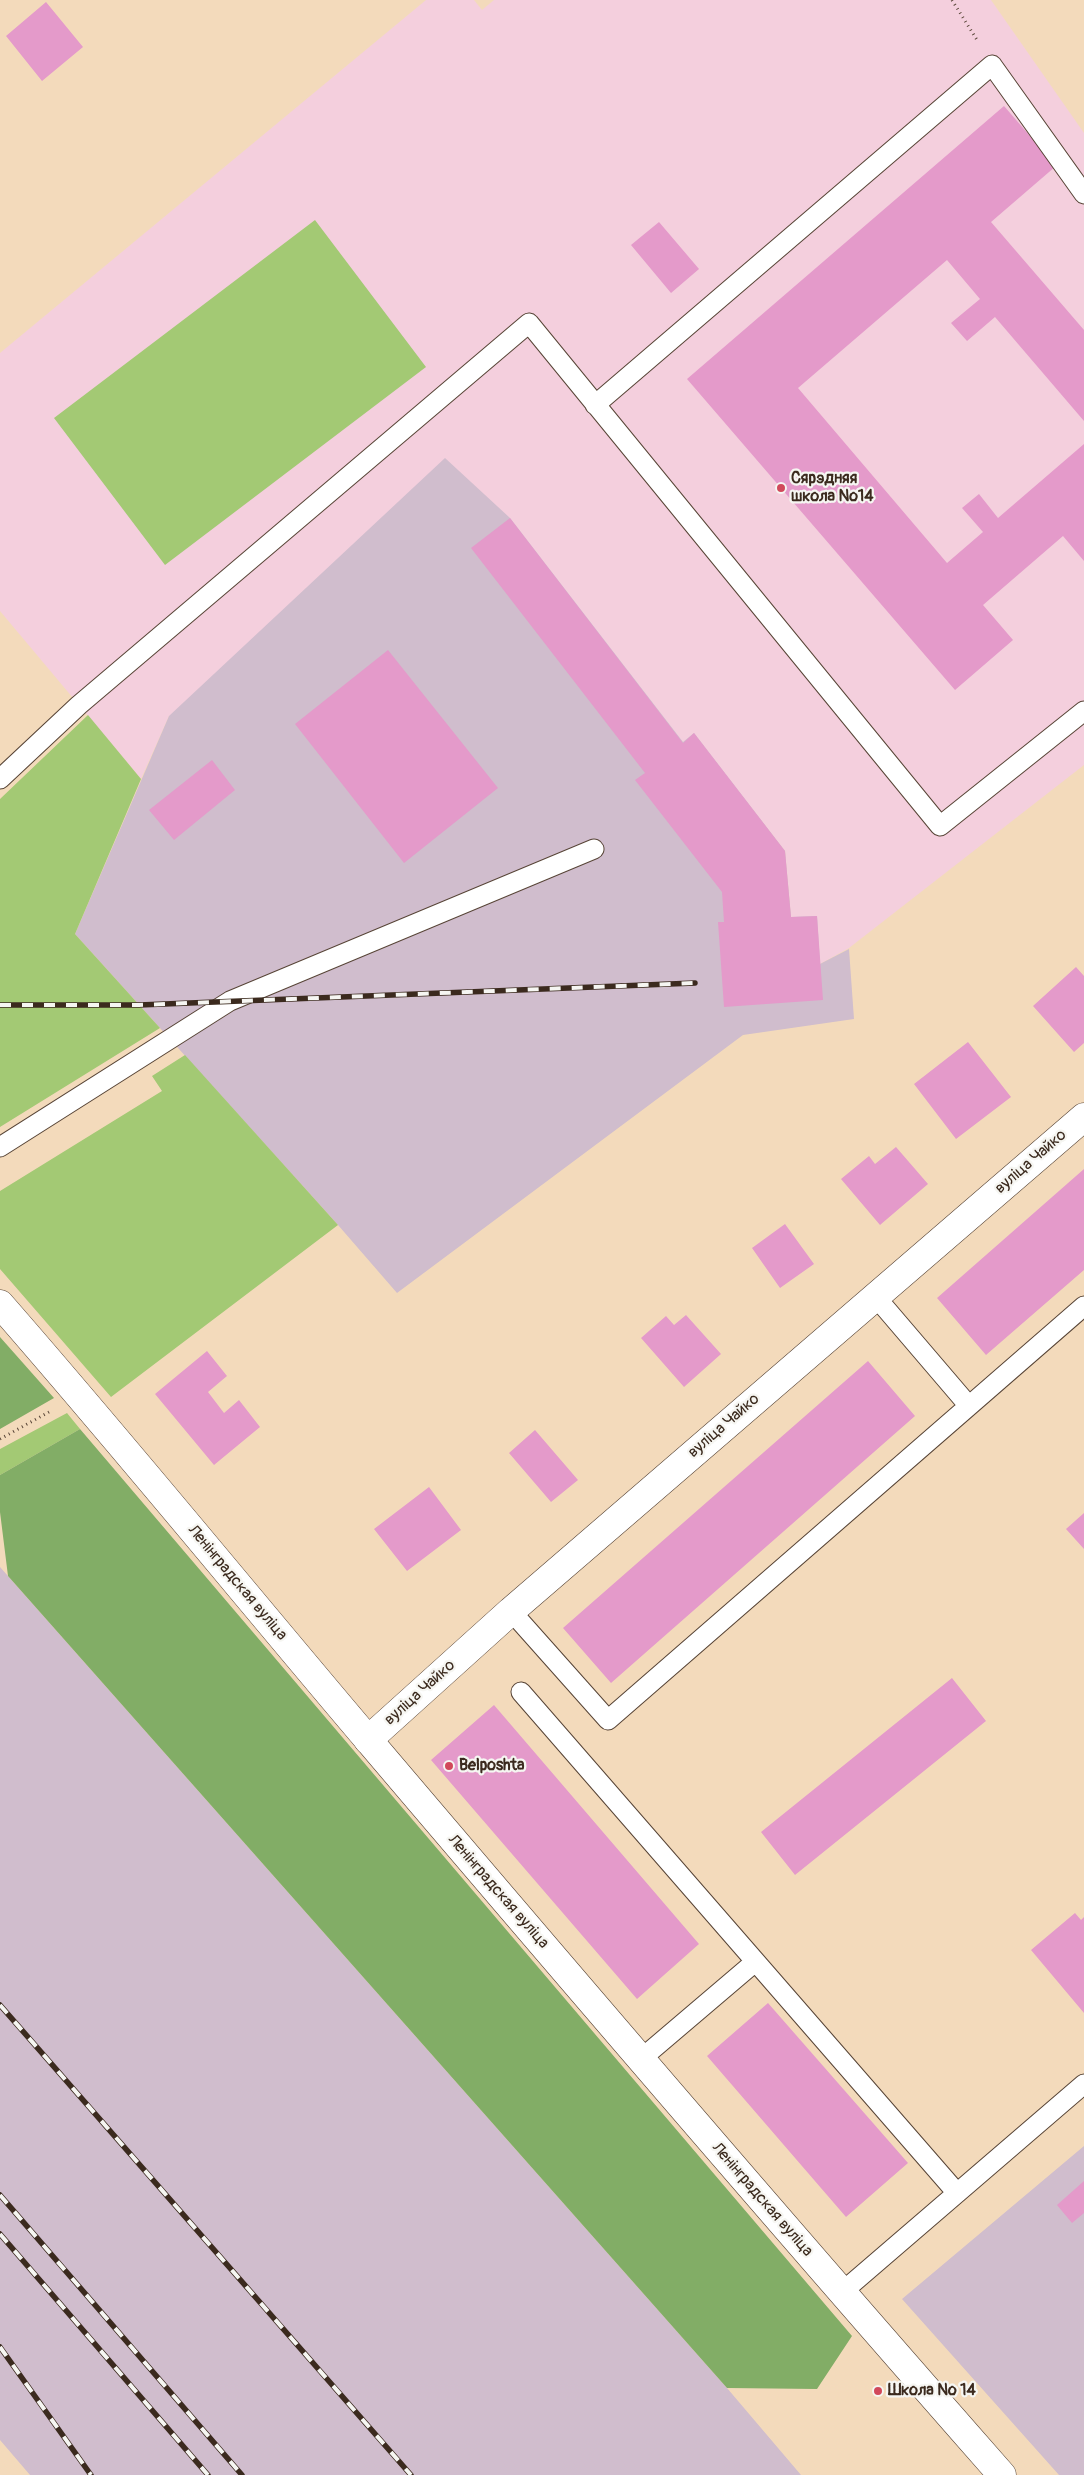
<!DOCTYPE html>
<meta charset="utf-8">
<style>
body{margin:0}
canvas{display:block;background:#f3dabb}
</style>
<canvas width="1084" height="2475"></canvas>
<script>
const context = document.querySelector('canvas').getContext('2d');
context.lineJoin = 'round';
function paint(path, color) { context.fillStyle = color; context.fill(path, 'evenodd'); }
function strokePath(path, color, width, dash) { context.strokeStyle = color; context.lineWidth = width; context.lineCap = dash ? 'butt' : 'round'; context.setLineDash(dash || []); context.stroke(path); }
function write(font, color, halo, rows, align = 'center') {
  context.font = font + ' Pangolin,sans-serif'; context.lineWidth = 4.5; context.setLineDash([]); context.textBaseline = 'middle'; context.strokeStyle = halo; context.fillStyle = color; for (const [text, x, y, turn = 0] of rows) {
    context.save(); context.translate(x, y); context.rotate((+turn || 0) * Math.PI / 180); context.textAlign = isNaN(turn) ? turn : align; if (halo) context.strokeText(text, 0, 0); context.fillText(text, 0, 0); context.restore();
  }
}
paint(new Path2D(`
 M426,0H474L482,10L494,0H991L1084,133V765L849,948L820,964L791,917L785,851L694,734L683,743L169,716L141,779L0,611V353Z`), '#f4cfdd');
paint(new Path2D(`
 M445,458L510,518L683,742L694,733L785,851L791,917L817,916L820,964L849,949L854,1019L743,1035L397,1293L338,1225L75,934L169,716Z
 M0,1567L727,2388L801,2475H30L0,2440Z
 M1084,2146V2475H1059L902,2299Z`), '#d0bdcd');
paint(new Path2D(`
 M315,220L426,367L165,565L54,418Z
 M88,715L141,779L75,934L160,1028L0,1127V799Z
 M185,1055L338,1225L111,1397L0,1269V1191L162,1091L152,1076Z
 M67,1413L80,1429L0,1475V1449Z`), '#a3c974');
paint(new Path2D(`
 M0,1337L54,1398L0,1429Z
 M80,1429L852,2336L817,2389L727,2388L8,1576L0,1512V1475Z`), '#82ad66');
paint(new Path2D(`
 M46,2L83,47L42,81L6,36Z
 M1004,106L1056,166L991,222L1084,330V421L995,317L967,341L951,323L980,299L947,260L798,388L947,563L983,532L962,508L979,494L998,518L1084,444V561L1063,536L983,605L1013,640L955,690L687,379Z
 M659,222L699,269L671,293L631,245Z
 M510,518L683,743L694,733L785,851L791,917L817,916L823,1000L724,1007L718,922H724L722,892L635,780L645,773L471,548Z
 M388,650L498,788L404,863L295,724Z
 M212,760L235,790L174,840L149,810Z
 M1076,967L1084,976V1043L1074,1052L1033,1006Z
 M968,1042L1011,1097L956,1139L914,1084Z
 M896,1147L928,1184L880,1225L841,1179L869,1156L875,1164Z
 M1084,1169V1270L986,1355L937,1298Z
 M785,1224L814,1264L780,1288L752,1248Z
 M686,1315L721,1354L684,1387L641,1338L666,1316L674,1325Z
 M207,1351L227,1376L208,1392L224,1413L239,1400L260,1427L214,1465L155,1394Z
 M868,1361L915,1416L611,1683L563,1628Z
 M535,1430L578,1480L551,1502L509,1453Z
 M429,1487L461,1530L407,1571L374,1529Z
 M1084,1513V1549L1066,1529Z
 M952,1678L986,1721L795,1875L761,1832Z
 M494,1705L699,1944L637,1999L431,1760Z
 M1075,1913L1081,1920L1084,1917V2013L1031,1950Z
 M768,2003L908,2163L846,2217L707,2056Z
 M1084,2181V2213L1072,2223L1057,2205Z`), '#e49aca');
const service = new Path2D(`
 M595,405L992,65L1084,194
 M0,779L79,705L529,323L940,826L1084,711
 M0,1147L230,1001L594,849
 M875,1296L969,1406
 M511,1611L608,1720L1084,1306
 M521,1692L957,2193
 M641,2059L755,1962
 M841,2293L1084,2084`);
const minor = new Path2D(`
 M368,1740L511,1611L1084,1117`);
const tertiary = new Path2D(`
 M0,1304C126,1448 246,1596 370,1742C579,1988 789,2233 1002,2475`);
strokePath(service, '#574436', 21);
strokePath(minor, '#574436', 29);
strokePath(tertiary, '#574436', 29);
strokePath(new Path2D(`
 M952,0L977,40
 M0,1439L49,1412`), '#574436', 3, [1, 4]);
strokePath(service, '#fff', 19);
strokePath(minor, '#fff', 28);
strokePath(tertiary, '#fff', 28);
const rail = new Path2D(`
 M0,1005H139L695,983
 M0,2005L411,2475
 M0,2195L242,2475
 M0,2234L208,2475
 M0,2347L91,2475`);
strokePath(rail, '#3b2a1e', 5.5);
strokePath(rail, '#f6f6f2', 4, [11]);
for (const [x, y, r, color] of [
 [781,488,5,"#d1495b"],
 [449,1766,5,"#d1495b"],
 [878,2391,5,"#d1495b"]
]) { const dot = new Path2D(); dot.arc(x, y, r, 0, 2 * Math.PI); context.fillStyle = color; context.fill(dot); strokePath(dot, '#f6f6f2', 2); }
write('bold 16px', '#3b2a1e', '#f6f6f2', [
 ["Сярэдняя",791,479],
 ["школа №14",791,497],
 ["Belposhta",459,1766],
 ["Школа № 14",888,2391]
], 'left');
write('16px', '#3b2a1e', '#f6f6f2', [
 ["вуліца Чайко",1031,1162,-41],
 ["вуліца Чайко",724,1426,-41],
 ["Ленінградская вуліца",237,1583,50],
 ["вуліца Чайко",420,1693,-42],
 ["Ленінградская вуліца",498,1892,49],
 ["Ленінградская вуліца",762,2200,49]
]);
</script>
